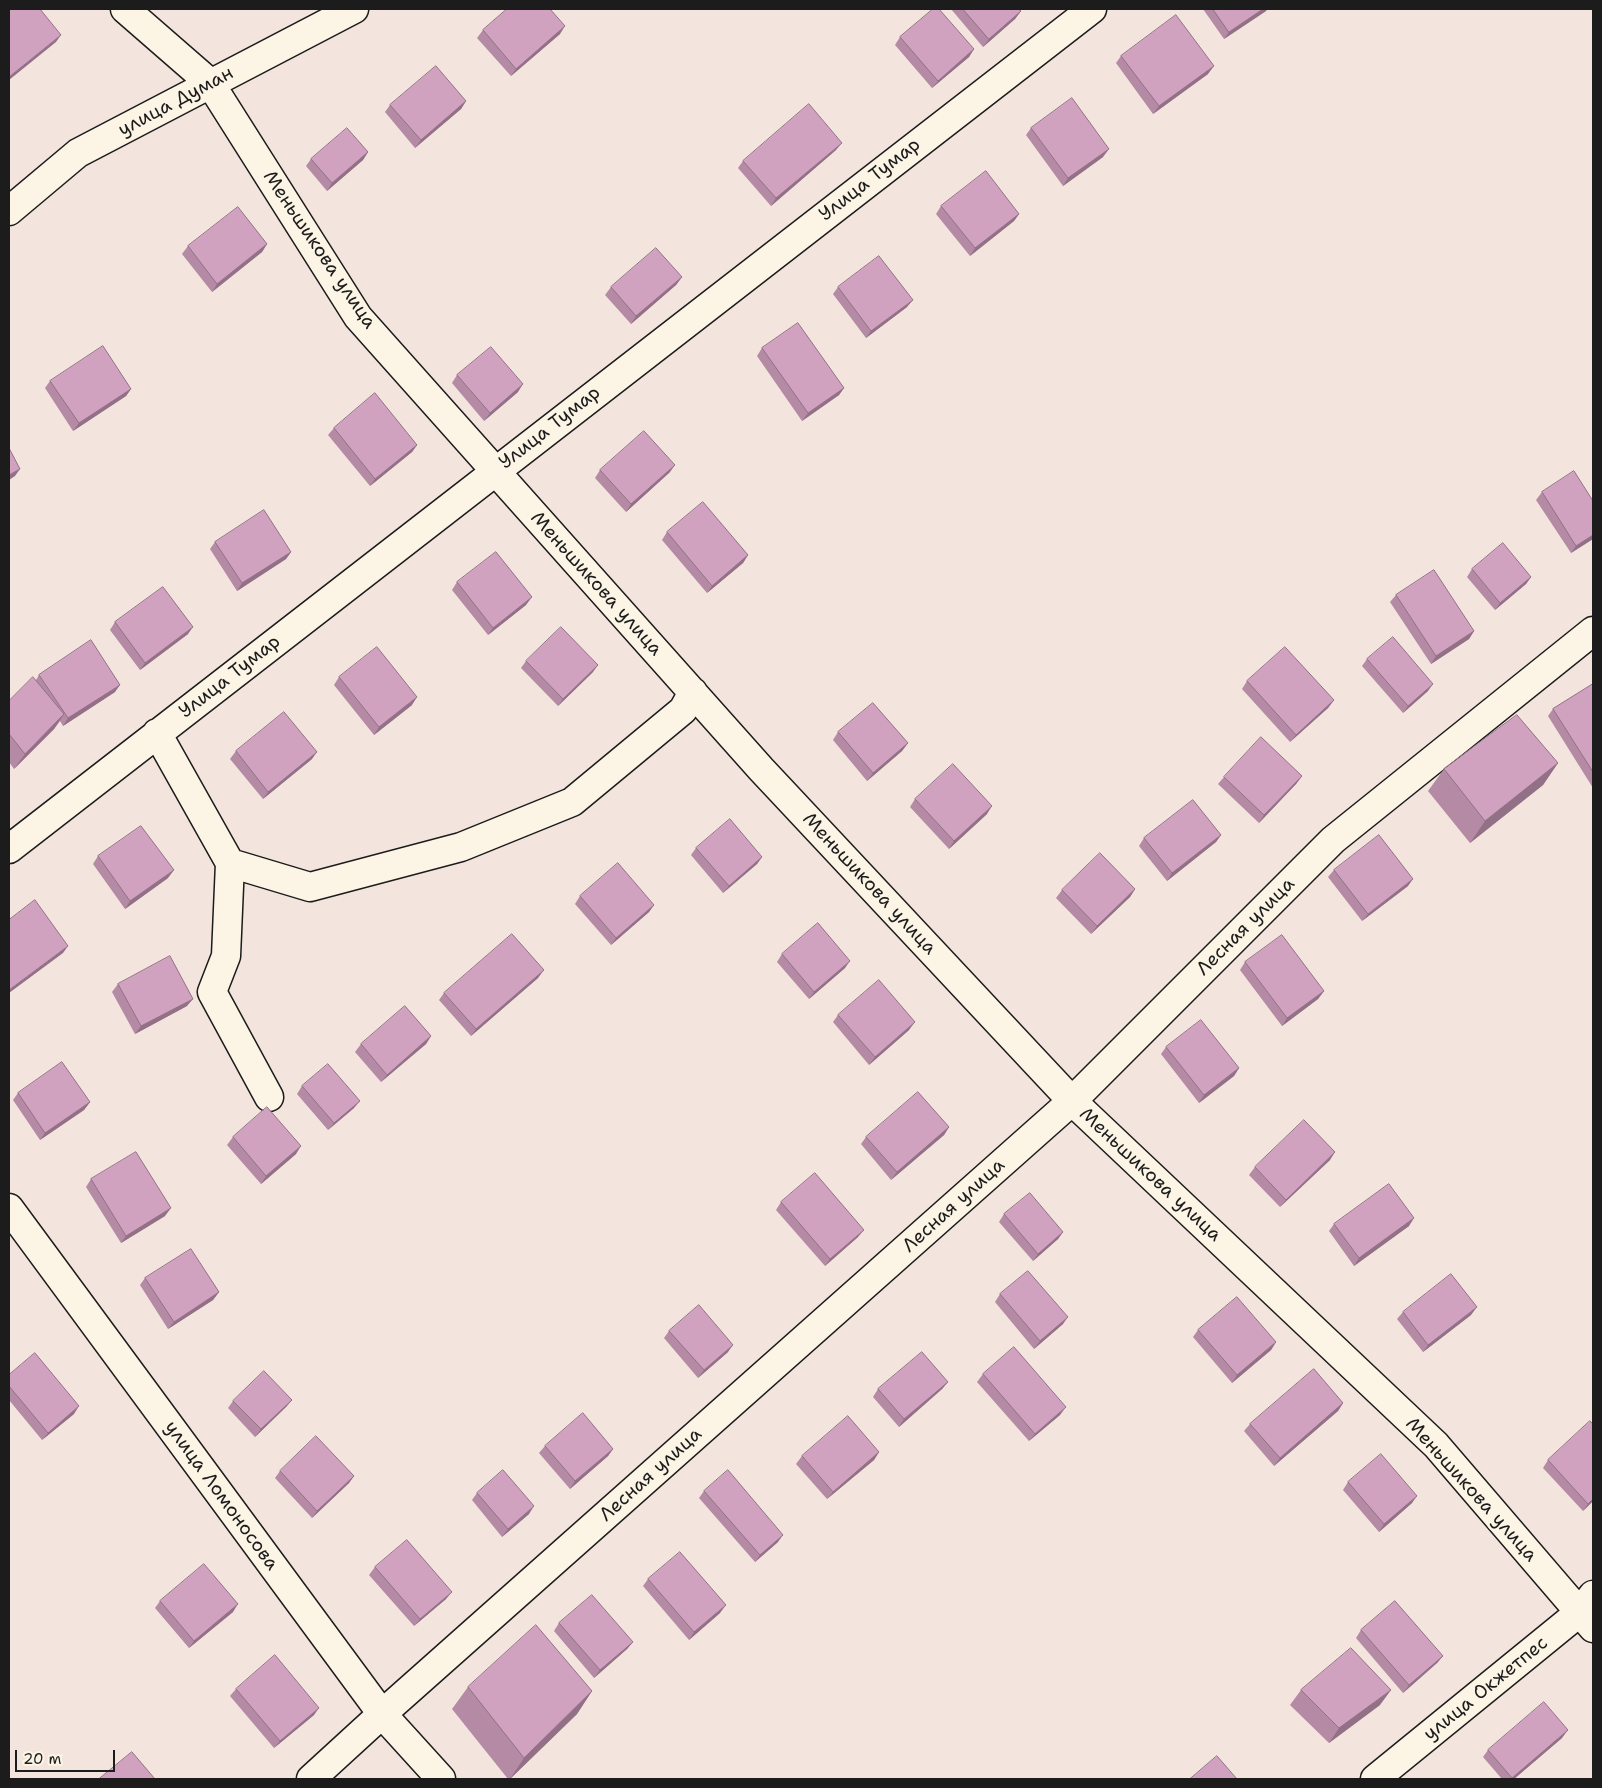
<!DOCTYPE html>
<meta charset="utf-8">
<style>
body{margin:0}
#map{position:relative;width:1602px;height:1788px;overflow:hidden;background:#f3e4de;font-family:"Shantell Sans",sans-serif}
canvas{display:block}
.frame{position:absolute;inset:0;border:10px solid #1c1c1c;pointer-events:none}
.scale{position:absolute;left:15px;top:1750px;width:100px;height:22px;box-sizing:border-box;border:2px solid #1c1c1c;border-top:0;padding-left:6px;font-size:15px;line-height:18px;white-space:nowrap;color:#1c1c1c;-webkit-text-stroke:4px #fcf5e5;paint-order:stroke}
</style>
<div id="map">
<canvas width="1602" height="1788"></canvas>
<div class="frame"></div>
<div class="scale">20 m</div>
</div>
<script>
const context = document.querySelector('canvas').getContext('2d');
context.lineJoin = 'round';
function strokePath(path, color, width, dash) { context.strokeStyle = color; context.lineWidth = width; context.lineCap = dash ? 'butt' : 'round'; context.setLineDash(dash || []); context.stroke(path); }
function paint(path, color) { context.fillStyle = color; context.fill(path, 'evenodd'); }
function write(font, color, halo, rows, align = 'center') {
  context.font = font + ' "Shantell Sans",sans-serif'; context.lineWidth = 5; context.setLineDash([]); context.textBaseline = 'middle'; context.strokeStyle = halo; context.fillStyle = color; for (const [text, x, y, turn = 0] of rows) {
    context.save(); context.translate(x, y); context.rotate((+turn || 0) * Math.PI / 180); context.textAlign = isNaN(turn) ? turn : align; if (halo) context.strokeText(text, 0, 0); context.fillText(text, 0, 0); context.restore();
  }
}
const minor = new Path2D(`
 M125,9L210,83L358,317L761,769L1072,1101L1436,1445L1593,1628
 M9,211L78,153L354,9
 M157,733L230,863L310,887L461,847L572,802L683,710L693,692
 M9,849L1092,9
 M230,863L226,956L212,992L269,1097
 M9,1208L382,1714L441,1779
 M311,1779L382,1714L1072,1101L1333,840L1593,631
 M1375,1779L1580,1612L1593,1595`);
strokePath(minor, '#1c1c1c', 31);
strokePath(minor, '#fcf5e5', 28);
paint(new Path2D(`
 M951,9H1018L1021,11L1015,19L983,47Z
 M1203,9H1267L1266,11L1224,39Z
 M483,30L560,34L511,76L477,38Z
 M900,37L974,49L969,57L932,88L895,45Z
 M1121,56L1208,74L1153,114L1116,63Z
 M466,101L461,109L415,148L385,112L390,105Z
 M1031,128L1103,157L1063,186L1026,135Z
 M836,150L771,206L738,168L743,161Z
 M368,152L363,160L327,191L306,166L311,159Z
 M941,206L1019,214L1014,221L970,256L936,214Z
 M267,244L262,252L212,292L182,254L188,246Z
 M682,277L676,285L631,324L605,295L611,287Z
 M838,287L907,307L866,338L833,294Z
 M762,348L844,388L839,395L802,421L757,356Z
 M457,375L518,392L484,421L452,383Z
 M50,381L131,389L126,396L73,431L45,388Z
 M334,428L417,445L412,452L370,486L328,435Z
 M600,470L670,472L626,512L595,478Z
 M1542,492L1593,539L1571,553L1536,500Z
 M667,532L748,555L743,563L707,593L662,540Z
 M215,542L291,552L286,559L237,591L210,549Z
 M1472,569L1531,577L1526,584L1495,610L1467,577Z
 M457,582L526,605L488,635L452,590Z
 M1396,595L1474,631L1469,639L1431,664L1390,602Z
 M115,622L188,634L140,670L110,630Z
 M1367,659L1428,691L1403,713L1362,666Z
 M526,661L593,672L558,706L521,668Z
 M39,675L115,692L63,726L60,721L54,729L14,769L9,762V701L36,680Z
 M339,677L412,705L374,735L334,685Z
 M1247,681L1334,700L1328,708L1290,742L1242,689Z
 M1593,684V788L1548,716L1553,709Z
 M838,732L908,743L902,751L867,781L833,740Z
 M236,751L312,759L263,799L230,759Z
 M1558,763L1543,785L1470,843L1428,791L1444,769Z
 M1302,776L1296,784L1259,823L1218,784L1224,777Z
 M915,799L987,814L949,849L910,807Z
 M1221,835L1216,842L1167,881L1139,846L1144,838Z
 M696,848L762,857L757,864L723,893L691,855Z
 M98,856L168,878L125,909L93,864Z
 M1334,870L1408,886L1362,921L1328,877Z
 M1135,889L1130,897L1091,934L1056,898L1062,890Z
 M580,896L654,905L649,912L611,945L575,904Z
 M782,954L845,968L809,999L777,962Z
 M1245,962L1324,991L1318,999L1282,1026L1240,970Z
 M538,978L471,1036L439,1000L444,993Z
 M118,984L187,1006L135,1034L112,992Z
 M838,1015L909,1030L869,1065L833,1022Z
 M431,1036L426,1044L381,1082L355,1052L361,1044Z
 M1166,1047L1239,1068L1234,1076L1199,1103L1161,1054Z
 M302,1086L354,1108L328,1130L297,1094Z
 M18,1093L90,1102L84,1110L40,1140L13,1100Z
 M949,1127L944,1135L891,1180L861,1144L866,1137Z
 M233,1137L296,1154L261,1184L227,1145Z
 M1330,1160L1280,1207L1249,1175L1255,1167Z
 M91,1179L165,1216L121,1243L86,1187Z
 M781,1202L858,1237L825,1266L776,1210Z
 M1004,1214L1063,1232L1058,1239L1033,1261L999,1222Z
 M1334,1224L1409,1226L1354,1266L1329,1231Z
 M145,1278L219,1292L213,1300L168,1329L140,1285Z
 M1000,1294L1063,1324L1034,1349L995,1302Z
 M1403,1312L1471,1315L1423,1352L1397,1319Z
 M1198,1330L1276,1342L1271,1350L1232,1383L1193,1337Z
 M669,1331L728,1352L698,1378L664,1338Z
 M983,1374L1060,1415L1029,1441L977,1382Z
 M9,1375L74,1414L42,1440L9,1400Z
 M948,1382L942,1389L899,1427L873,1397L878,1389Z
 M292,1400L286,1407L255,1437L228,1408L233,1401Z
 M1343,1403L1338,1411L1274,1466L1244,1431L1250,1424Z
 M1593,1424V1501L1583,1511L1543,1468L1548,1460Z
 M545,1446L613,1449L608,1456L570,1489L539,1453Z
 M879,1452L874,1460L827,1499L796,1464L802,1456Z
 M280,1471L354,1476L349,1483L312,1518L275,1478Z
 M1348,1482L1412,1503L1379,1532L1343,1490Z
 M704,1491L778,1542L755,1562L699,1498Z
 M477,1493L529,1514L502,1537L472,1500Z
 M375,1567L446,1599L414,1626L369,1575Z
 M648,1579L720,1613L689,1640L643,1586Z
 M160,1601L233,1612L189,1648L155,1608Z
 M559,1623L633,1642L627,1649L594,1678L554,1631Z
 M1361,1630L1443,1656L1437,1663L1403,1693L1356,1638Z
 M468,1687L592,1691L577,1714L510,1779H508L452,1709Z
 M236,1689L314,1715L274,1748L230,1696Z
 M1301,1690L1380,1705L1329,1743L1290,1705Z
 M1562,1738L1514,1779H1502L1483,1757L1488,1750Z`), '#b48aa5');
paint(new Path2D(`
 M1263,9H1267L1266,11L1224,39L1229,32Z
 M1021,11L1015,19L983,47L989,39Z
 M565,26L560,34L511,76L516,69Z
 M61,35L56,42L9,80V77Z
 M974,49L969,57L932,88L938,81Z
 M1214,66L1208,74L1153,114L1159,106Z
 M466,101L461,109L415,148L421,140Z
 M842,143L836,150L771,206L776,198Z
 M1109,149L1103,157L1063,186L1068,178Z
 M368,152L363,160L327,191L332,183Z
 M1019,214L1014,221L970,256L975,248Z
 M267,244L262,252L212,292L217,284Z
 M682,277L676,285L631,324L636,316Z
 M913,300L907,307L866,338L871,331Z
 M523,384L518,392L484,421L490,413Z
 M844,388L839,395L802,421L808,413Z
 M131,389L126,396L73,431L79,423Z
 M417,445L412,452L370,486L375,479Z
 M675,465L670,472L626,512L631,504Z
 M20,469L15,476L9,480V475Z
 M1593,535V539L1571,553L1576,546Z
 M291,552L286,559L237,591L242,583Z
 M748,555L743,563L707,593L712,586Z
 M1531,577L1526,584L1495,610L1500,603Z
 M532,597L526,605L488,635L493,628Z
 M193,627L188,634L140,670L145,663Z
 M1474,631L1469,639L1431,664L1436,656Z
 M598,665L593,672L558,706L563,699Z
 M1433,684L1428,691L1403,713L1408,706Z
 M120,685L115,692L63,726L68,718Z
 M417,697L412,705L374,735L379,727Z
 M1334,700L1328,708L1290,742L1296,735Z
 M64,714L54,729L14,769L25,754Z
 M908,743L902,751L867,781L873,773Z
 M317,752L312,759L263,799L268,792Z
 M1558,763L1543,785L1470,843L1485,821Z
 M1302,776L1296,784L1259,823L1264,815Z
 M992,806L987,814L949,849L954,841Z
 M1221,835L1216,842L1167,881L1172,873Z
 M762,857L757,864L723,893L729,886Z
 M174,870L168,878L125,909L130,901Z
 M1413,879L1408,886L1362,921L1368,914Z
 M1135,889L1130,897L1091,934L1097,926Z
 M654,905L649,912L611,945L616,938Z
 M68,946L63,953L9,993V990Z
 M850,961L845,968L809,999L814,992Z
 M544,970L538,978L471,1036L476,1029Z
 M1324,991L1318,999L1282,1026L1287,1018Z
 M193,999L187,1006L135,1034L141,1026Z
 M915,1022L909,1030L869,1065L875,1057Z
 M431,1036L426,1044L381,1082L387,1075Z
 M1239,1068L1234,1076L1199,1103L1204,1095Z
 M360,1101L354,1108L328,1130L334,1123Z
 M90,1102L84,1110L40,1140L45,1133Z
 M949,1127L944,1135L891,1180L897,1172Z
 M301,1146L296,1154L261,1184L266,1176Z
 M1335,1152L1330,1160L1280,1207L1286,1200Z
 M171,1208L165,1216L121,1243L126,1236Z
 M1414,1218L1409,1226L1354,1266L1359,1258Z
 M864,1230L858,1237L825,1266L830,1259Z
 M1063,1232L1058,1239L1033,1261L1038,1254Z
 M219,1292L213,1300L168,1329L174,1322Z
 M1477,1307L1471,1315L1423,1352L1428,1345Z
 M1068,1317L1063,1324L1034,1349L1040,1341Z
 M1276,1342L1271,1350L1232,1383L1237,1375Z
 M733,1345L728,1352L698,1378L704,1370Z
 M948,1382L942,1389L899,1427L904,1419Z
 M292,1400L286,1407L255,1437L261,1429Z
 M1343,1403L1338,1411L1274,1466L1280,1458Z
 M79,1406L74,1414L42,1440L48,1433Z
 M1066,1407L1060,1415L1029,1441L1035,1434Z
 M613,1449L608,1456L570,1489L575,1481Z
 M879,1452L874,1460L827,1499L833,1492Z
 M354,1476L349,1483L312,1518L317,1511Z
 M1417,1496L1412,1503L1379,1532L1384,1524Z
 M1593,1499V1501L1583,1511L1588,1504Z
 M534,1506L529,1514L502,1537L508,1529Z
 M783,1535L778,1542L755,1562L760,1555Z
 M452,1592L446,1599L414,1626L420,1619Z
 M238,1604L233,1612L189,1648L194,1641Z
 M726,1605L720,1613L689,1640L694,1632Z
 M633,1642L627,1649L594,1678L600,1670Z
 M1443,1656L1437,1663L1403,1693L1409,1685Z
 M1391,1690L1380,1705L1329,1743L1339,1728Z
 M592,1691L577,1714L510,1779L524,1758Z
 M319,1708L314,1715L274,1748L280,1741Z
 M1568,1730L1562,1738L1514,1779H1511Z`), '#927186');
const building = new Path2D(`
 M9,9H40L61,35L9,77Z
 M507,9H550L565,26L516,69L483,30Z
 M933,9H939L974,49L938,81L900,37Z
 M963,9H1018L1021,11L989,39Z
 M1213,9H1263L1229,32Z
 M1176,15L1214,66L1159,106L1121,56Z
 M436,66L466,101L421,140L390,105Z
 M1072,98L1109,149L1068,178L1031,128Z
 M809,104L842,143L776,198L743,161Z
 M347,128L368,152L332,183L311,159Z
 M986,171L1019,214L975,248L941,206Z
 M238,207L267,244L217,284L188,246Z
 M656,248L682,277L636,316L611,287Z
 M879,256L913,300L871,331L838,287Z
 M798,323L844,388L808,413L762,348Z
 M103,346L131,389L79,423L50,381Z
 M491,347L523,384L490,413L457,375Z
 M375,393L417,445L375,479L334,428Z
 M644,431L675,465L631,504L600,470Z
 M9,448L20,469L9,475Z
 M1574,471L1593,501V535L1576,546L1542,492Z
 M703,502L748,555L712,586L667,532Z
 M264,510L291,552L242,583L215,542Z
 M1503,543L1531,577L1500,603L1472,569Z
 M496,552L532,597L493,628L457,582Z
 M1434,570L1474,631L1436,656L1396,595Z
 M163,587L193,627L145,663L115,622Z
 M561,627L598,665L563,699L526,661Z
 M1393,637L1433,684L1408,706L1367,659Z
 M91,640L120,685L68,718L39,675Z
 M377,647L417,697L379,727L339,677Z
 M1285,647L1334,700L1296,735L1247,681Z
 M33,677L64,714L25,754L9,734V701Z
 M1593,684V772L1553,709Z
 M873,703L908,743L873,773L838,732Z
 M284,712L317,752L268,792L236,751Z
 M1517,715L1558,763L1485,821L1444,769Z
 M1261,737L1302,776L1264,815L1224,777Z
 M953,764L992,806L954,841L915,799Z
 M1193,800L1221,835L1172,873L1144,838Z
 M730,819L762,857L729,886L696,848Z
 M141,826L174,870L130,901L98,856Z
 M1379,835L1413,879L1368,914L1334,870Z
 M1100,853L1135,889L1097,926L1062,890Z
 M618,863L654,905L616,938L580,896Z
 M35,900L68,946L9,990V920Z
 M818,923L850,961L814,992L782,954Z
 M512,934L544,970L476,1029L444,993Z
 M1282,935L1324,991L1287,1018L1245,962Z
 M170,956L193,999L141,1026L118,984Z
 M879,980L915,1022L875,1057L838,1015Z
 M405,1006L431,1036L387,1075L361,1044Z
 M1201,1020L1239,1068L1204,1095L1166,1047Z
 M62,1062L90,1102L45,1133L18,1093Z
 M328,1064L360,1101L334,1123L302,1086Z
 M918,1092L949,1127L897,1172L866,1137Z
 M267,1107L301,1146L266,1176L233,1137Z
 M1304,1120L1335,1152L1286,1200L1255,1167Z
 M136,1152L171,1208L126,1236L91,1179Z
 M815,1173L864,1230L830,1259L781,1202Z
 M1389,1184L1414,1218L1359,1258L1334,1224Z
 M1030,1193L1063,1232L1038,1254L1004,1214Z
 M191,1249L219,1292L174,1322L145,1278Z
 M1028,1271L1068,1317L1040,1341L1000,1294Z
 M1451,1274L1477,1307L1428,1345L1403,1312Z
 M1237,1297L1276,1342L1237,1375L1198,1330Z
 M699,1305L733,1345L704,1370L669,1331Z
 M1014,1347L1066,1407L1035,1434L983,1374Z
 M922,1352L948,1382L904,1419L878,1389Z
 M35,1353L79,1406L48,1433L9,1386V1375Z
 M1314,1369L1343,1403L1280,1458L1250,1424Z
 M264,1371L292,1400L261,1429L233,1401Z
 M583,1413L613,1449L575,1481L545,1446Z
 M848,1416L879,1452L833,1492L802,1456Z
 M1590,1421L1593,1424V1499L1588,1504L1548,1460Z
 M316,1436L354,1476L317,1511L280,1471Z
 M1381,1454L1417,1496L1384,1524L1348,1482Z
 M503,1470L534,1506L508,1529L477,1493Z
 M728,1470L783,1535L760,1555L704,1491Z
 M407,1540L452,1592L420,1619L375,1567Z
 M680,1552L726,1605L694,1632L648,1579Z
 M204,1564L238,1604L194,1641L160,1601Z
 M592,1595L633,1642L600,1670L559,1623Z
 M1395,1601L1443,1656L1409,1685L1361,1630Z
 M536,1625L592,1691L524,1758L468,1687Z
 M1351,1648L1391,1690L1339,1728L1301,1690Z
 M275,1655L319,1708L280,1741L236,1689Z
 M1544,1702L1568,1730L1512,1778L1488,1750Z
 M132,1752L155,1779H99Z
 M1217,1756L1237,1779H1190Z`);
paint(building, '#d1a1c0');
strokePath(building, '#927186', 1);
write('19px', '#1c1c1c', '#fcf5e5', [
 ["улица Думан",176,102,-28],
 ["Улица Тумар",870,180,-38],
 ["Меньшикова улица",319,250,56],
 ["Улица Тумар",550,428,-38],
 ["Меньшикова улица",596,584,48],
 ["Улица Тумар",230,677,-38],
 ["Меньшикова улица",869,884,47],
 ["Лесная улица",1246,927,-45],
 ["Меньшикова улица",1150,1175,43],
 ["Лесная улица",954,1206,-42],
 ["Лесная улица",651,1475,-42],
 ["Меньшикова улица",1471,1490,48],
 ["улица Ломоносова",221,1496,54],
 ["улица Окжетпес",1486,1689,-39]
]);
</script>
